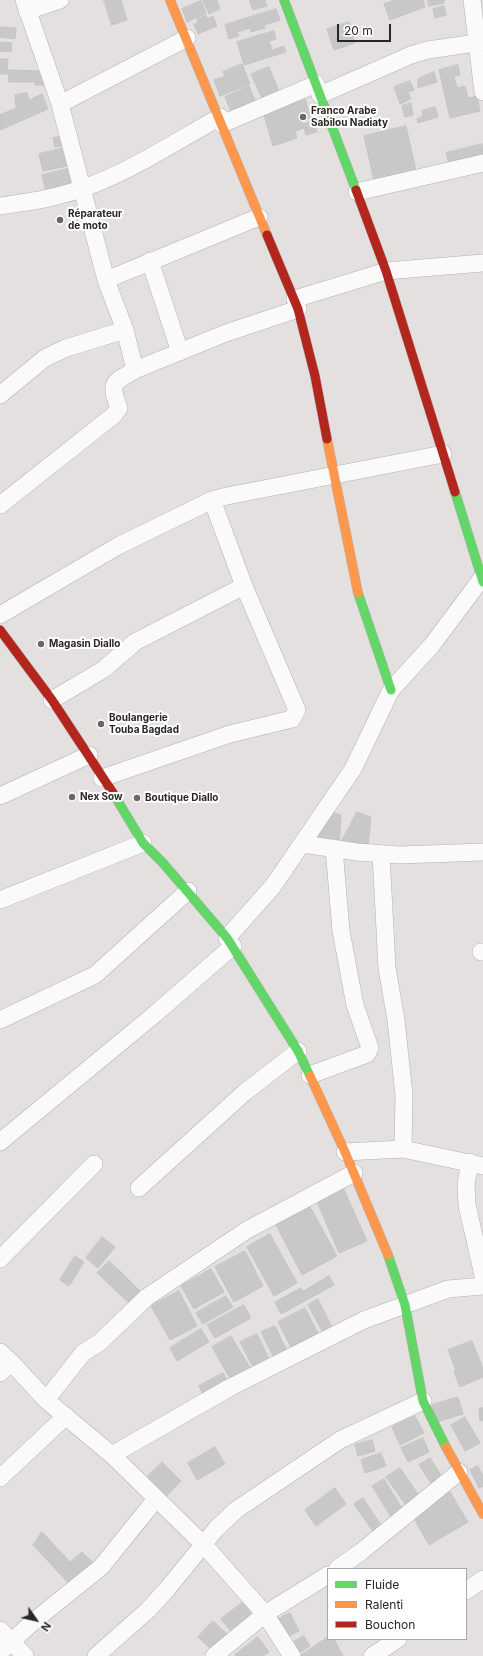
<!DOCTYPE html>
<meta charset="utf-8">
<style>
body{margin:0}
#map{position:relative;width:483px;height:1656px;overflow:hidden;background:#e5e0e0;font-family:Inter,sans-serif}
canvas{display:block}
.legend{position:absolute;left:327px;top:1568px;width:140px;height:72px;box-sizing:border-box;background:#fff;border:1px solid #a9a8a8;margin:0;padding:5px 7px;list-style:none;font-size:12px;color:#292626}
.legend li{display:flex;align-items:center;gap:8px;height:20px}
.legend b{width:20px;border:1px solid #a9a8a8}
.north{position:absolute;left:16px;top:1600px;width:40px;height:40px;-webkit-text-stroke:3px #fff;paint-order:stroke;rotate:124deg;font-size:11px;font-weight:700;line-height:16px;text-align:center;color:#292626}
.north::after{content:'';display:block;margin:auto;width:14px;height:18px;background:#292626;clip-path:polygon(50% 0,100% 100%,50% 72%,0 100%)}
.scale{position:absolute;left:337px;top:24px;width:54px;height:18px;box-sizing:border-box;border:2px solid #292626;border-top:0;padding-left:5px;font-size:12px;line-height:14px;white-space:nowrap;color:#292626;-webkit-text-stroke:3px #fff;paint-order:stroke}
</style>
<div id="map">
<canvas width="483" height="1656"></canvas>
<ul class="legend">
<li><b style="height:5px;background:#63d668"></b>Fluide</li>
<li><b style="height:5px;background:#ff974d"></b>Ralenti</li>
<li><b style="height:5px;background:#b3261e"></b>Bouchon</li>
</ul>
<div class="north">N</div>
<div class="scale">20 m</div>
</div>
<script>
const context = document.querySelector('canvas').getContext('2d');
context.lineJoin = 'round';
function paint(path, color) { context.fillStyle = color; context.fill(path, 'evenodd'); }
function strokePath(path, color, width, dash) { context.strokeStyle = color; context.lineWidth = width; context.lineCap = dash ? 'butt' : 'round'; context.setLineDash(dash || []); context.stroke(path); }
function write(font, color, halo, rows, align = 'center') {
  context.font = font + ' Inter,sans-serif'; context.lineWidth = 4; context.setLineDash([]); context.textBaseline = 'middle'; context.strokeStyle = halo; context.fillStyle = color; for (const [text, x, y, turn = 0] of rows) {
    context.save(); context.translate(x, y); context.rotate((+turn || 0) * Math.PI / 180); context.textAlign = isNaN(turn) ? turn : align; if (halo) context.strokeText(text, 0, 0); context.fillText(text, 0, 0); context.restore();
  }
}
const building = new Path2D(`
 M104,0H121L127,20L112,25Z
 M206,0H217L220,9L209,14L203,1Z
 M250,0H265L267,6L253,10Z
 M395,0H423L425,7L390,20L384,4Z
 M428,0H444V3L429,6Z
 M201,1L206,13L187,22L182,9Z
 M444,6L446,15L435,18L433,9Z
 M276,9L280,20L264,25L265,28L251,32L250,28L237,32L239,36L229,39L225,25Z
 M206,15L207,19L213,16L217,26L198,34L194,24L198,23L197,19Z
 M349,22L355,43L334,50L327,29Z
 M0,27L16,28L15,39L0,37Z
 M274,31L276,39L269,41L272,50L284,46L286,52L244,65L237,42Z
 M0,42L12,43L11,52L0,51Z
 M0,59H8L7,74H0Z
 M242,64L250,84L220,96L214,80L225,76L223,72Z
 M458,65L460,75L454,76L457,88L465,86L468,98L477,96L480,111L450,118L439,70Z
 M269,67L280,94L263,101L251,74Z
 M9,70L45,71L44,85H35V82H9Z
 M434,72L437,82L418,88V79Z
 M410,81L414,90L408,92L411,99L400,104L394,87Z
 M249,86L258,107L231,112L225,97Z
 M27,93L29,100L42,94L48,109L0,130V115L16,108L15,95Z
 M305,99L311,118L302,120L303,124L313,121L317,132L306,135L304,128L295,131L297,138L273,146L263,112Z
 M411,103L413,115L405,117L402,106Z
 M435,107L438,117L418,123L417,119L423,116L422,111Z
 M406,126L417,175L375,185L364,136Z
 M64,136L67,145L55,147L53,138Z
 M482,144L483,160L450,168L446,153Z
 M68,147L72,165L43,171L39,154Z
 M72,168L76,186L46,193L42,175Z
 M328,811L341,815L339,847L312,842Z
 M357,812L371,817L368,848L341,843Z
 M342,1185L367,1241L339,1253L315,1197Z
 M308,1203L337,1256L302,1275L274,1221Z
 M270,1234L297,1283L274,1296L247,1247Z
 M102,1237L115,1247L98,1268L86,1258Z
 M245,1251L263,1286L234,1302L215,1267Z
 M75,1256L84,1262L69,1286L60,1280Z
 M109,1261L121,1272L109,1284L97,1273Z
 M211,1269L224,1292L194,1309L181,1286Z
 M121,1272L142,1293L131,1305L109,1284Z
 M329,1276L334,1285L281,1314L275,1302L301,1288L303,1291Z
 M179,1291L197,1326L170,1340L151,1306Z
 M226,1296L233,1307L203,1324L196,1313Z
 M318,1299L334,1331L325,1336L308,1305Z
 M244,1305L251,1318L215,1338L207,1325Z
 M305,1308L321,1339L294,1353L278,1322Z
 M275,1326L288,1353L275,1360L261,1332Z
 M201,1329L209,1342L177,1361L170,1348Z
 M257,1334L270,1361L254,1369L240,1342Z
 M231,1336L252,1371L232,1382L212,1347Z
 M472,1341L480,1361L456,1371L448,1350Z
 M480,1361L483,1369V1377L460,1387L454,1372Z
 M223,1373L230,1386L205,1399L199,1386Z
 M458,1397L463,1414L437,1422L432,1405Z
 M483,1408V1420L480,1421L479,1409Z
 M415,1416L424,1433L400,1445L392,1427Z
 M465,1417L480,1443L465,1451L451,1425Z
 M423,1438L429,1452L408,1462L401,1448Z
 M372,1440L375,1451L358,1456L355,1445Z
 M215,1447L225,1464L197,1480L188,1463Z
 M381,1453L386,1466L365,1473L361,1460Z
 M430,1458L443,1478L432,1485L419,1465Z
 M162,1462L181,1481L162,1501L142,1482Z
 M478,1466L483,1476V1486L479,1488L470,1470Z
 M400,1468L420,1497L407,1507L386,1477Z
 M384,1479L403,1510L391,1517L372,1486Z
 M335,1488L346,1504L316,1526L305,1510Z
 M450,1492L468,1522L429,1545L412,1515Z
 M363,1498L383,1528L374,1533L354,1504Z
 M42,1532L70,1562L82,1552L97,1566L73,1588L33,1545Z
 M243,1602L253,1616L233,1634L221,1619Z
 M290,1613L299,1631L287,1637L278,1619Z
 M213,1621L230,1637L215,1653L198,1637Z
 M304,1636L310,1646L299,1653L292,1643Z
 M258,1637L269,1652L263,1656H236L235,1655Z
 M328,1637V1639H334L343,1656H300Z`);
paint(building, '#c9c8c8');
strokePath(building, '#c5c4c4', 1);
const street = new Path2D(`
 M472,0L483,92
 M27,11L60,0
 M320,95L411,55L428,50L483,42
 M60,104L187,38
 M222,124L316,84
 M357,192L483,163
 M0,206C19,203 39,201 57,196C114,183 169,145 220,117
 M150,261L180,352
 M106,280L259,217
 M295,299L386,271L483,263
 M125,330L135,370L226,333L298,309
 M0,395L45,358L66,348L125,330L106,280L60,104L24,0
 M0,505L114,415L119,408C109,382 113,383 135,370
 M0,615L118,546L212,500L227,496L443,454
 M52,700L104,669L135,642L244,586
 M102,778L230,734L292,719L297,710L244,586L212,500
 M0,796L89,755
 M303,844L357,852L400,855L483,852
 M0,900L143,843
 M227,938L273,886L353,769L391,690L432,645L482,578
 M481,952H483
 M0,1020L95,975L188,891
 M310,1075L367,1054L370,1048L355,1005L341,931L334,848
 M0,1142L155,1014L233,946
 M403,1149L483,1166
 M345,1152L403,1149L404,1095L396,1020L387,968L381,854
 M470,1162L466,1184L467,1205L483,1275
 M139,1188L244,1093L298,1051
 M0,1259L94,1164
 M0,1352L11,1362
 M0,1373L11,1362L46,1400L112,1455L204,1545L265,1614L292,1656
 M46,1400L83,1353L100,1342L147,1297L247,1230L354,1173
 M112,1455L229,1388L364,1320L448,1289L483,1286
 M0,1478L66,1416
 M337,1569L362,1551L459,1472
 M466,1591L483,1579
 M0,1630L25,1656
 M0,1652L34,1621L101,1567L156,1499
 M96,1656L148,1610L168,1588L216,1529L236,1510L340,1440L423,1401
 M214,1656L265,1614L328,1575
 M372,1656L398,1639`);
const fast = new Path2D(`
 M284,0L356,190
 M455,492L483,582
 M358,593L391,690
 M113,793L143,843L163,863L227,938L298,1051L310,1076
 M388,1255L405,1305L423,1401L446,1447`);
const slow = new Path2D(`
 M170,0L267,235
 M327,439L358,593
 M310,1076L345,1152L388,1255
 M446,1447L483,1514`);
const jam = new Path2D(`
 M356,190L386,271L455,492
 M267,235L298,309L315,376L327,439
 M0,630L52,700L113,793`);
strokePath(street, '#b3b0b0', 18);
strokePath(fast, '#b3b0b0', 10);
strokePath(slow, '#b3b0b0', 10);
strokePath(jam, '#b3b0b0', 10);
strokePath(street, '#fbfafa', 17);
strokePath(fast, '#63d668', 9);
strokePath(slow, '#ff974d', 9);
strokePath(jam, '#b3261e', 9);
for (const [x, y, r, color] of [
 [303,117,4,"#6b6767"],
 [60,220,4,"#6b6767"],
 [41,644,4,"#6b6767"],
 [101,724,4,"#6b6767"],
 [72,797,4,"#6b6767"],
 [137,798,4,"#6b6767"]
]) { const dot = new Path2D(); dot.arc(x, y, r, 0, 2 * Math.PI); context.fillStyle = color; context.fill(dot); strokePath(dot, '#fff', 1.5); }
write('bold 10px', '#292626', '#fff', [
 ["Franco Arabe",311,111],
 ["Sabilou Nadiaty",311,123],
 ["Réparateur",68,214],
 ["de moto",68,226],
 ["Magasin Diallo",49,644],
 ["Boulangerie",109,718],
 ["Touba Bagdad",109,730],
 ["Nex Sow",80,797],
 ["Boutique Diallo",145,798]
], 'left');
</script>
